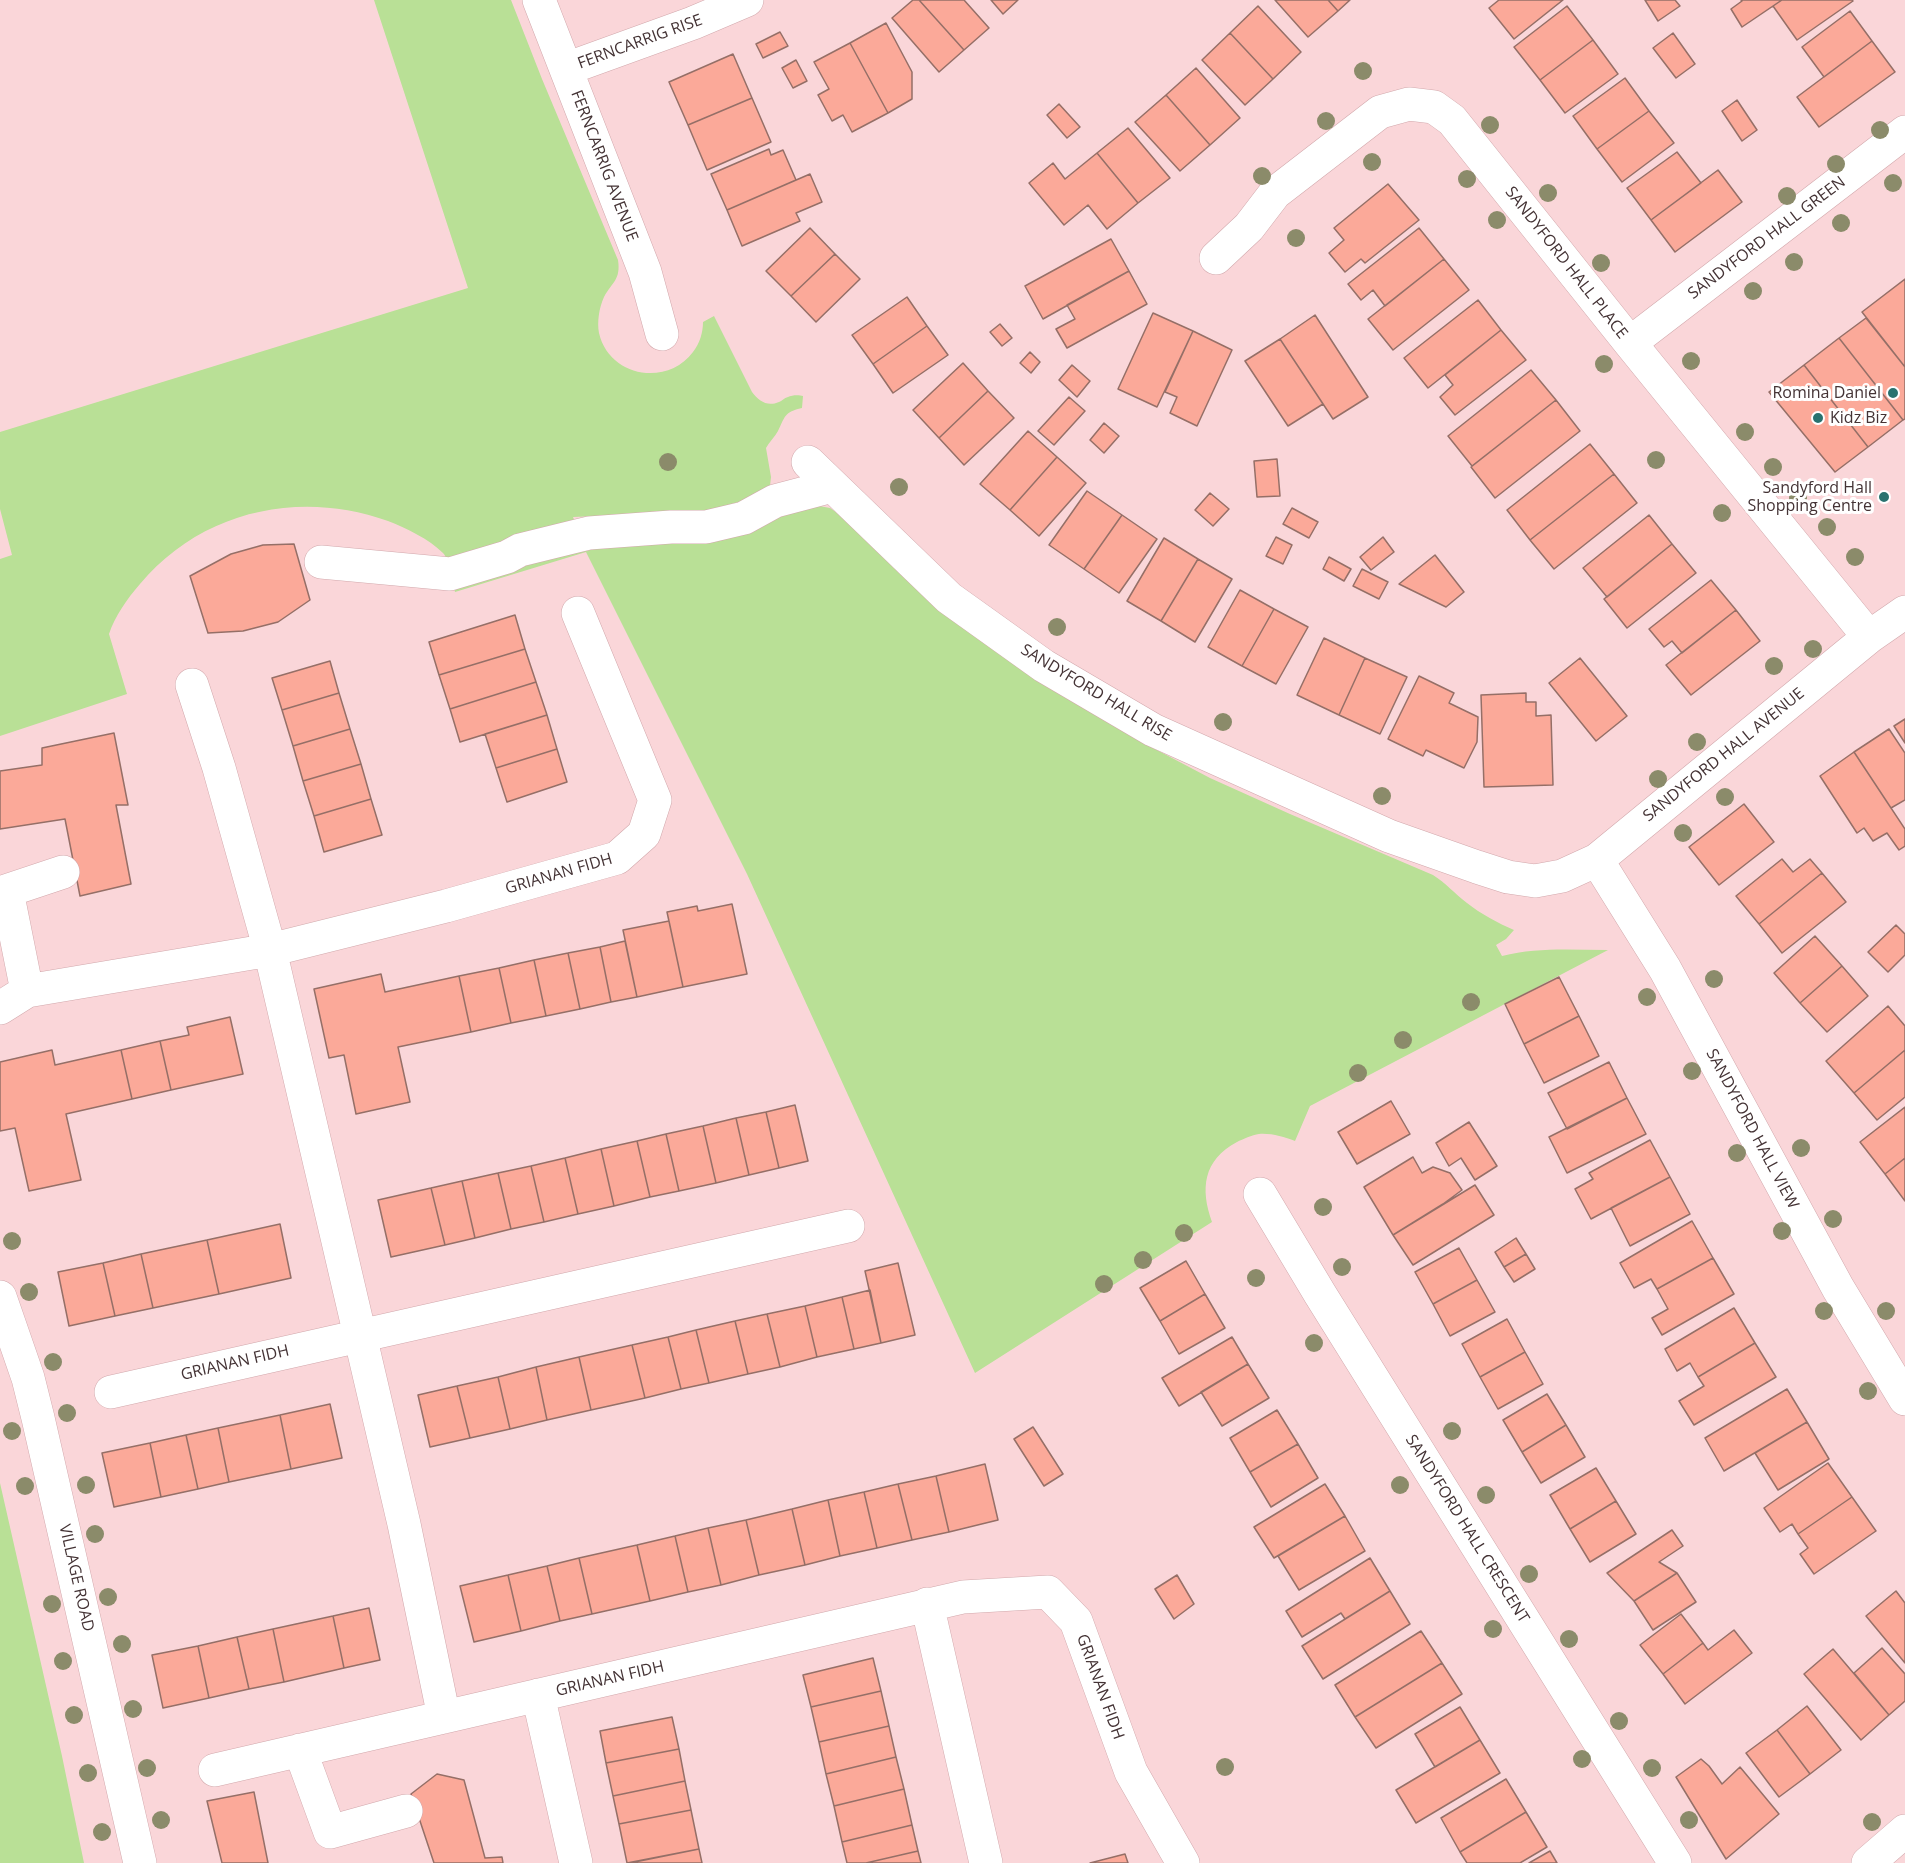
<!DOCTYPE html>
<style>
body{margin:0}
canvas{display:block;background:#fad6d9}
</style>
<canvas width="1905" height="1863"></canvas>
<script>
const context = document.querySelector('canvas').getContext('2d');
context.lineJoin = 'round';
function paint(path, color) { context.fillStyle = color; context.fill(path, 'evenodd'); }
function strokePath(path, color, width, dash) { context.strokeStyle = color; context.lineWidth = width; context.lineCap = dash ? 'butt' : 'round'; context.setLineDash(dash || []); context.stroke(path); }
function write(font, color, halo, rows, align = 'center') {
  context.font = font + ' "Open Sans",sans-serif'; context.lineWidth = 6; context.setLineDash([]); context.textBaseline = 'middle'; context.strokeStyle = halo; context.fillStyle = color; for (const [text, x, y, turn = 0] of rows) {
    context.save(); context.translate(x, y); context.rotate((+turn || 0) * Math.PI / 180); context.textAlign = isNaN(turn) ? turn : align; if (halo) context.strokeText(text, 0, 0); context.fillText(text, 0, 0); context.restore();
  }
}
paint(new Path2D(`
 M374,0H511L542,79L618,260C621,280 612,282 604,297C599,308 597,322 599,333C609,377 667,387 693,352C700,343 703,332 703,322L714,316L752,392C759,401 767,407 779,402C782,401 784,398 788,397C792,395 799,395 803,396L802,408C784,412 785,417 778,431C775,437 769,442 766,448L771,477L770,486L742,501L715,509L693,512L573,517L586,551L616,543L803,503L830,508L855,525L1136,739L1210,778L1290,814L1433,875C1446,883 1455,894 1467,903C1481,914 1498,923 1514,930L1506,939L1496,945L1502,956C1537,947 1572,950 1608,950L1310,1106L1295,1141C1284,1137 1271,1133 1259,1134C1252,1135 1243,1139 1237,1142C1203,1160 1200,1189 1212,1222L975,1373L747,874L586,552L455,592C453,583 449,559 443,553C429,539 406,528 388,521C299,489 201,511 140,584C127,599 115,616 109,634L127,694L0,736V559L12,555L0,509V432L468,288Z
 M0,1483L62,1756L84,1863H0Z`), '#b9e096');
const building = new Path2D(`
 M913,0H919L964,50L939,72L892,18Z
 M919,0H964L989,28L964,50Z
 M991,0H1018L1003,14Z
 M1275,0H1328L1338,11L1308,37Z
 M1328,0H1350L1338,11Z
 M1499,0H1563L1514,39L1489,8Z
 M1645,0H1675L1680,6L1658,21Z
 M1741,0H1782L1742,27L1731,9L1742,1Z
 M1782,0H1852L1853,1L1797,40L1773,6Z
 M1258,6L1301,52L1273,79L1230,33Z
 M1567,6L1593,40L1540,80L1514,47Z
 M1850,11L1872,41L1824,77L1802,47Z
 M886,23L912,72V99L888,113L850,43Z
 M780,32L788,46L763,58L756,44Z
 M1230,33L1273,79L1245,105L1202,60Z
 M1673,33L1695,64L1676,78L1653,48Z
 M1593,40L1618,74L1565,113L1540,80Z
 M1872,41L1895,72L1819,127L1797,97Z
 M850,43L888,113L852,132L843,115L832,121L818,95L829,89L814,62Z
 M733,54L752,98L688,125L669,82Z
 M796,60L807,81L793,88L782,68Z
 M1196,68L1240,118L1210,145L1166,95Z
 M1625,78L1649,111L1597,149L1573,116Z
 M1166,95L1210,145L1180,171L1135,122Z
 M752,98L771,142L707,170L688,125Z
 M1737,100L1757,130L1742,141L1722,111Z
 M1059,104L1080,127L1067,138L1047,115Z
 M1649,111L1674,143L1622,182L1597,149Z
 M1128,128L1170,178L1138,203L1097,153Z
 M769,149L771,155L783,150L796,180L727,210L711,174Z
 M1677,152L1701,183L1651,220L1627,188Z
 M1097,153L1138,203L1107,229L1088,205L1064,225L1029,183L1053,163L1065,179Z
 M1718,170L1742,202L1675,252L1651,220Z
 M810,174L822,202L796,213L800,221L742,246L727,210Z
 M1388,184L1419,220L1365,263L1361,259L1345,272L1329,253L1344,240L1334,228Z
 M810,228L835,254L791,296L766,271Z
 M1419,228L1444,259L1385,306L1373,290L1361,300L1348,284Z
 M1111,239L1129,271L1043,319L1025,286Z
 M835,254L860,279L816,322L791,296Z
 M1444,259L1469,290L1393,350L1368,319Z
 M1129,271L1147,304L1067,348L1056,329L1075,319L1067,305Z
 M1905,279V367L1862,312Z
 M907,297L927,326L873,364L852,335Z
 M1478,300L1501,330L1428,388L1404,358Z
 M1153,313L1193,331L1157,407L1118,389Z
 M1315,315L1368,397L1333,419L1280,339Z
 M1866,318L1905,367V419L1903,420L1839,338Z
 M1000,324L1012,338L1002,346L990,332Z
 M927,326L948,355L893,393L873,364Z
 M1501,330L1526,360L1455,415L1440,397L1453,385L1445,375Z
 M1193,331L1232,350L1197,426L1170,413L1177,397L1165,392Z
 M1839,338L1903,420L1868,447L1804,365Z
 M1280,339L1323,404L1288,426L1245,361Z
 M1030,352L1040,362L1031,373L1020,363Z
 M963,363L988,391L939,438L913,410Z
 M1072,365L1090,381L1077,397L1059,380Z
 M1804,365L1868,447L1835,472L1769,392Z
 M1531,370L1556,400L1472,466L1448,436Z
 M988,391L1014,418L964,465L939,438Z
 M1069,397L1085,411L1054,445L1038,431Z
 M1556,400L1580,431L1495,498L1471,467Z
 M1104,423L1119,436L1104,453L1090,440Z
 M1028,431L1057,457L1010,510L980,484Z
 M1590,444L1614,474L1530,540L1507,510Z
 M1057,457L1086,483L1039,536L1010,510Z
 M1277,459L1280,496L1257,497L1254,461Z
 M1614,474L1637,503L1554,569L1530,540Z
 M1087,491L1122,515L1084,569L1049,545Z
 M1210,493L1229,509L1213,526L1195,510Z
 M1292,508L1318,522L1309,538L1283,524Z
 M1122,515L1157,539L1119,593L1084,569Z
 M1649,515L1672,544L1607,597L1583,568Z
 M1276,537L1292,545L1283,564L1266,556Z
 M1383,537L1394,552L1371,570L1360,557Z
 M1164,538L1198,559L1161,621L1127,601Z
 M294,544L310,600L278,622L243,631L208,633L190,576L231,554L263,545Z
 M1672,544L1696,573L1627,628L1604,599Z
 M1435,555L1464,592L1446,607L1399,584Z
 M1329,557L1351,569L1344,581L1323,569Z
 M1198,559L1232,579L1195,642L1161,621Z
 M1362,569L1388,582L1379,599L1353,586Z
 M1711,580L1736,610L1682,653L1672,641L1664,647L1649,629Z
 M1240,590L1274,609L1242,666L1208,647Z
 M1274,609L1308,627L1276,684L1242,666Z
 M1736,610L1760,641L1691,695L1666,665Z
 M515,615L525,649L439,675L429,642Z
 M1324,638L1365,658L1339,715L1297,695Z
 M525,649L536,682L450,709L439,675Z
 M1365,658L1407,677L1380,734L1339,715Z
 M1580,658L1627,716L1596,741L1549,683Z
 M330,661L339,693L282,710L272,678Z
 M1419,676L1454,693L1449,703L1478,717L1477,742L1464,768L1426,750L1423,756L1388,739Z
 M536,682L547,715L460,742L450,709Z
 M339,693L350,729L293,746L282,710Z
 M1526,693V702H1536V716L1551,715L1553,785L1484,787L1481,695Z
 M547,715L557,749L496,768L485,734Z
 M1905,719V743L1894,726Z
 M350,729L361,764L303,781L293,746Z
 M1889,729L1905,753V800L1891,808L1854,752Z
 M114,733L128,805H116L131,884L80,896L65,819L0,829V771L42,765V748Z
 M557,749L567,782L507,802L496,768Z
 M1854,752L1905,829V846L1899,850L1887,833L1873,841L1864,828L1857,833L1820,776Z
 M361,764L371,799L314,816L303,781Z
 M371,799L382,835L324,852L314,816Z
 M1744,804L1774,842L1719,885L1689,847Z
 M1782,859L1793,872L1810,859L1822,873L1759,924L1736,896Z
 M1822,873L1846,902L1782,953L1759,924Z
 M732,904L747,974L683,987L667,912L697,906L698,911Z
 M669,921L683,987L637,997L623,930Z
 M1896,925L1905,934V955L1888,972L1868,952Z
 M1815,936L1842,966L1800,1003L1774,973Z
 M625,941L637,997L611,1002L600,947Z
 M600,947L611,1002L580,1009L568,953Z
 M568,953L580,1009L546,1016L534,960Z
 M534,960L546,1016L511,1023L499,968Z
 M1842,966L1868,996L1827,1032L1800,1003Z
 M499,968L511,1023L471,1032L459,976Z
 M381,974L385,992L459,976L471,1032L398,1047L410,1102L356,1114L344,1055L329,1058L314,989Z
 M1559,977L1579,1016L1524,1044L1505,1004Z
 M1888,1006L1905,1026V1050L1854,1093L1826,1061Z
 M1579,1016L1599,1056L1544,1083L1524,1044Z
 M230,1017L243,1074L171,1090L160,1041L189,1035L187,1027Z
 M160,1041L171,1090L132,1099L121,1050Z
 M52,1050L55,1065L121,1050L132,1099L66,1114L81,1180L29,1191L15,1128L0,1131V1062Z
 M1905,1050V1097L1877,1120L1854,1093Z
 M1609,1062L1627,1098L1567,1129L1548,1093Z
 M1627,1098L1646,1134L1567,1173L1549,1137Z
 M1391,1101L1410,1134L1357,1164L1338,1132Z
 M795,1105L808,1161L779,1168L766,1112Z
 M1905,1107V1158L1885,1174L1860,1142Z
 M766,1112L779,1168L749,1175L736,1118Z
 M736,1118L749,1175L716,1183L703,1126Z
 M1469,1122L1497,1166L1475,1180L1461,1158L1449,1166L1436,1143Z
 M703,1126L716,1183L679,1191L666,1134Z
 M666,1134L679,1191L650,1197L637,1141Z
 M1650,1140L1670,1177L1591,1219L1575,1189L1593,1179L1589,1173Z
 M637,1141L650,1197L614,1206L601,1149Z
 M601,1149L614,1206L578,1214L565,1158Z
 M1413,1157L1422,1173L1433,1167L1450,1173L1462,1190L1443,1204L1393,1235L1364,1187Z
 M565,1158L578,1214L544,1222L531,1166Z
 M1905,1158V1201L1885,1174Z
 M531,1166L544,1222L511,1229L498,1173Z
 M498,1173L511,1229L475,1238L462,1181Z
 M1670,1177L1690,1214L1630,1246L1611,1208Z
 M462,1181L475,1238L445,1245L431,1188Z
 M1475,1185L1494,1215L1413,1265L1393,1235Z
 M431,1188L445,1245L391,1257L378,1200Z
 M1692,1221L1713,1258L1657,1289L1651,1279L1634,1288L1620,1263Z
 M280,1224L291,1278L219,1294L207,1240Z
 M1516,1238L1526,1254L1504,1267L1495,1252Z
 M207,1240L219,1294L153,1308L141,1254Z
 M1459,1248L1477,1280L1433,1304L1415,1272Z
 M141,1254L153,1308L115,1316L103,1263Z
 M1526,1254L1535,1269L1514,1282L1504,1267Z
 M1713,1258L1734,1294L1662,1335L1652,1318L1668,1309L1657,1289Z
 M1186,1261L1205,1294L1160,1321L1140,1288Z
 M103,1263L115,1316L69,1326L58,1272Z
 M898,1263L915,1335L881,1343L865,1271Z
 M1477,1280L1495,1312L1450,1336L1433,1304Z
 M870,1290L881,1343L854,1349L842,1297Z
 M1205,1294L1225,1328L1179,1354L1160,1321Z
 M842,1297L854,1349L817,1357L805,1306Z
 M805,1306L817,1357L780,1367L767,1314Z
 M1734,1308L1755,1343L1698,1377L1690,1363L1677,1371L1665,1349Z
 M767,1314L780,1367L748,1374L735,1321Z
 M1507,1319L1525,1352L1480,1377L1462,1344Z
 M735,1321L748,1374L709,1383L696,1330Z
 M696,1330L709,1383L681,1389L668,1337Z
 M668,1337L681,1389L645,1398L632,1345Z
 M1232,1337L1248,1364L1179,1406L1162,1378Z
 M1755,1343L1776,1377L1694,1425L1679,1401L1704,1386L1698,1377Z
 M632,1345L645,1398L591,1410L579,1357Z
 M1525,1352L1543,1384L1498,1409L1480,1377Z
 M579,1357L591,1410L547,1420L536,1367Z
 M1248,1364L1269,1398L1222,1426L1201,1392Z
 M536,1367L547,1420L510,1429L498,1377Z
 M498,1377L510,1429L470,1438L457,1386Z
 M457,1386L470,1438L430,1447L418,1395Z
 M1787,1389L1807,1422L1724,1471L1705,1438Z
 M1547,1394L1566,1425L1522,1452L1503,1420Z
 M330,1404L342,1458L291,1469L280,1415Z
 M1277,1410L1298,1444L1250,1472L1230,1438Z
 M280,1415L291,1469L229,1482L218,1428Z
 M1807,1422L1829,1459L1778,1490L1755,1453Z
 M1566,1425L1585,1457L1541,1483L1522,1452Z
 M1033,1427L1063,1474L1044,1486L1014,1439Z
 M218,1428L229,1482L198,1489L186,1435Z
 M186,1435L198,1489L161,1497L150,1443Z
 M150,1443L161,1497L114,1507L102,1453Z
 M1298,1444L1318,1478L1271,1507L1250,1472Z
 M1828,1463L1852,1497L1798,1534L1792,1524L1780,1532L1764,1508Z
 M985,1464L998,1520L949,1532L936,1476Z
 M1596,1468L1616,1501L1570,1529L1550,1495Z
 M936,1476L949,1532L912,1540L898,1484Z
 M898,1484L912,1540L877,1548L864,1492Z
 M1325,1484L1345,1516L1274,1558L1254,1527Z
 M864,1492L877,1548L840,1556L828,1500Z
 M1852,1497L1876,1531L1814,1574L1800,1554L1808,1548L1798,1534Z
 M828,1500L840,1556L805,1565L792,1509Z
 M1616,1501L1636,1534L1590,1562L1570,1529Z
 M792,1509L805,1565L759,1575L746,1520Z
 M1345,1516L1365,1551L1299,1590L1278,1556Z
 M746,1520L759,1575L721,1585L708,1528Z
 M708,1528L721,1585L688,1592L675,1536Z
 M1672,1530L1683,1546L1659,1562L1677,1573L1634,1601L1607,1573Z
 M675,1536L688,1592L650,1601L637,1545Z
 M637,1545L650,1601L592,1614L579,1558Z
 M579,1558L592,1614L560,1621L547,1566Z
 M1370,1558L1390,1591L1345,1619L1341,1613L1302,1637L1286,1611Z
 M547,1566L560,1621L521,1631L508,1575Z
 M1677,1573L1696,1602L1653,1630L1634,1601Z
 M508,1575L521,1631L474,1642L460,1586Z
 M1177,1575L1194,1604L1174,1619L1155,1589Z
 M1390,1591L1410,1624L1323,1679L1302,1646Z
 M1896,1591L1905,1603V1663L1866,1616Z
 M369,1608L380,1660L344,1668L333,1616Z
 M1681,1614L1703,1643L1663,1674L1640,1645Z
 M333,1616L344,1668L284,1682L273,1629Z
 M273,1629L284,1682L249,1689L237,1637Z
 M1734,1630L1752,1653L1685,1704L1663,1674L1703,1643L1708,1650Z
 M1421,1631L1442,1663L1355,1717L1335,1685Z
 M237,1637L249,1689L209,1698L198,1646Z
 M198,1646L209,1698L163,1708L152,1655Z
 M1882,1648L1905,1674V1701L1889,1715L1854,1673Z
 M1833,1649L1889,1715L1861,1740L1804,1674Z
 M873,1658L881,1691L811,1707L803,1675Z
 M1442,1663L1462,1694L1376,1748L1355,1717Z
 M881,1691L889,1726L819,1742L811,1707Z
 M1807,1706L1841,1750L1810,1774L1777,1730Z
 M1460,1707L1480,1740L1435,1767L1415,1734Z
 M672,1717L679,1749L606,1763L600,1731Z
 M889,1726L896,1757L826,1774L819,1742Z
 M1777,1730L1810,1774L1779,1797L1746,1753Z
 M1480,1740L1500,1773L1416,1823L1396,1790Z
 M679,1749L685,1781L613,1796L606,1763Z
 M896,1757L904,1789L834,1806L826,1774Z
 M1701,1759L1709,1766L1722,1784L1740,1767L1779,1814L1726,1859L1676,1777Z
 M437,1774L464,1780L485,1858L502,1857L503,1863H434L411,1794Z
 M1506,1779L1526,1812L1460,1852L1441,1818Z
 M685,1781L691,1810L619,1824L613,1796Z
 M904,1789L912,1825L842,1842L834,1806Z
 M254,1792L268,1863H222L207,1801Z
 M691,1810L699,1849L627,1863L619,1824Z
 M1526,1812L1547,1847L1520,1863H1467L1460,1852Z
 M912,1825L918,1851L866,1863H847L842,1842Z
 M699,1849L702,1863H630Z
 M918,1851L921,1863H866Z
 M1550,1851L1557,1863H1529Z
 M1125,1854L1128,1863H1090Z`);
paint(building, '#fba999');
strokePath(building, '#956f67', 1.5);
const minor = new Path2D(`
 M539,0L645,272L662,334
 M566,69L693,23L747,0
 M1216,258L1249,227L1275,193L1380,112L1409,104L1434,107L1452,120L1630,343L1869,637
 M1630,343L1905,132
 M808,462L949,598L1044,666L1153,730L1389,836L1477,867L1508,877L1535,881L1562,876L1597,860L1869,637L1905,612
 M321,562L450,574L507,557L520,550L589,533L671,527H706L744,518L775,501L832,486
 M192,685L219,768L270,950L404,1524L444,1717
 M1597,860L1665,969L1838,1288L1905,1399
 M7,891L27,991
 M0,893L63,872
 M0,1008L27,991L270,950L446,906L617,858L644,834L655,800L578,613
 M1260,1194L1320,1294L1675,1863
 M0,1297L28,1378L38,1418L140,1863
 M111,1392L848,1226
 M927,1604L986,1863
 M538,1695L576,1863
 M300,1750L330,1832L406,1811
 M215,1770L963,1597L1048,1592L1076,1621L1131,1772L1183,1863
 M1868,1863L1905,1831`);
strokePath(minor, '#d2a8ac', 34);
strokePath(minor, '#fff', 33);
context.fillStyle = '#8b8b6a';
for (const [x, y] of [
 [1363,71],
 [1326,121],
 [1490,125],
 [1880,130],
 [1372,162],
 [1836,164],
 [1262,176],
 [1467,179],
 [1893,183],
 [1548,193],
 [1787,196],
 [1497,220],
 [1841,223],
 [1296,238],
 [1794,262],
 [1601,263],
 [1753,291],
 [1691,361],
 [1604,364],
 [1745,432],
 [1656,460],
 [668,462],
 [1773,467],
 [899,487],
 [1798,498],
 [1722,513],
 [1827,527],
 [1855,557],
 [1057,627],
 [1813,649],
 [1774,666],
 [1223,722],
 [1697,742],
 [1658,779],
 [1382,796],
 [1725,797],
 [1683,833],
 [1714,979],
 [1647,997],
 [1471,1002],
 [1403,1040],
 [1692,1071],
 [1358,1073],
 [1801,1148],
 [1737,1153],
 [1323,1207],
 [1833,1219],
 [1782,1231],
 [1184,1233],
 [12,1241],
 [1143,1260],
 [1342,1267],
 [1256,1278],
 [1104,1284],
 [29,1292],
 [1824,1311],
 [1886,1311],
 [1314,1343],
 [53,1362],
 [1868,1391],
 [67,1413],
 [12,1431],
 [1452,1431],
 [86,1485],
 [1400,1485],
 [25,1486],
 [1486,1495],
 [95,1534],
 [1529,1574],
 [108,1597],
 [52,1604],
 [1493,1629],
 [1569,1639],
 [122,1644],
 [63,1661],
 [133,1709],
 [74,1715],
 [1619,1721],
 [1582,1759],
 [1225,1767],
 [147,1768],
 [1652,1768],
 [88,1773],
 [161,1820],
 [1689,1820],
 [1872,1822],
 [102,1832]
]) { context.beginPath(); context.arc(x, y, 9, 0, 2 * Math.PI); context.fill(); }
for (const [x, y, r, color] of [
 [1893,393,6,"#29726f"],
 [1818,418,6,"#29726f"],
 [1884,497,6,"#29726f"]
]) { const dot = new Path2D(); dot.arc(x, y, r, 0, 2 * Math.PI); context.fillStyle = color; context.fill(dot); strokePath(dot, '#fff', 2); }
write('16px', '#443335', '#fff', [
 ["FERNCARRIG RISE",640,42,-20],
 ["FERNCARRIG AVENUE",604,166,69],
 ["SANDYFORD HALL GREEN",1767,238,-37],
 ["SANDYFORD HALL PLACE",1566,263,52],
 ["SANDYFORD HALL RISE",1096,693,31],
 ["SANDYFORD HALL AVENUE",1724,755,-39],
 ["GRIANAN FIDH",559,874,-16],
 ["SANDYFORD HALL VIEW",1752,1129,62],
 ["GRIANAN FIDH",235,1363,-13],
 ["SANDYFORD HALL CRESCENT",1467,1529,58],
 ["VILLAGE ROAD",76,1578,77],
 ["GRIANAN FIDH",610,1679,-13],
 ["GRIANAN FIDH",1100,1687,70]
]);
write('16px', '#443335', '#fff', [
 ["Romina Daniel",1881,393],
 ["Kidz Biz",1830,418,"left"],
 ["Sandyford Hall",1872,488],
 ["Shopping Centre",1872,506]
], 'right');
</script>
